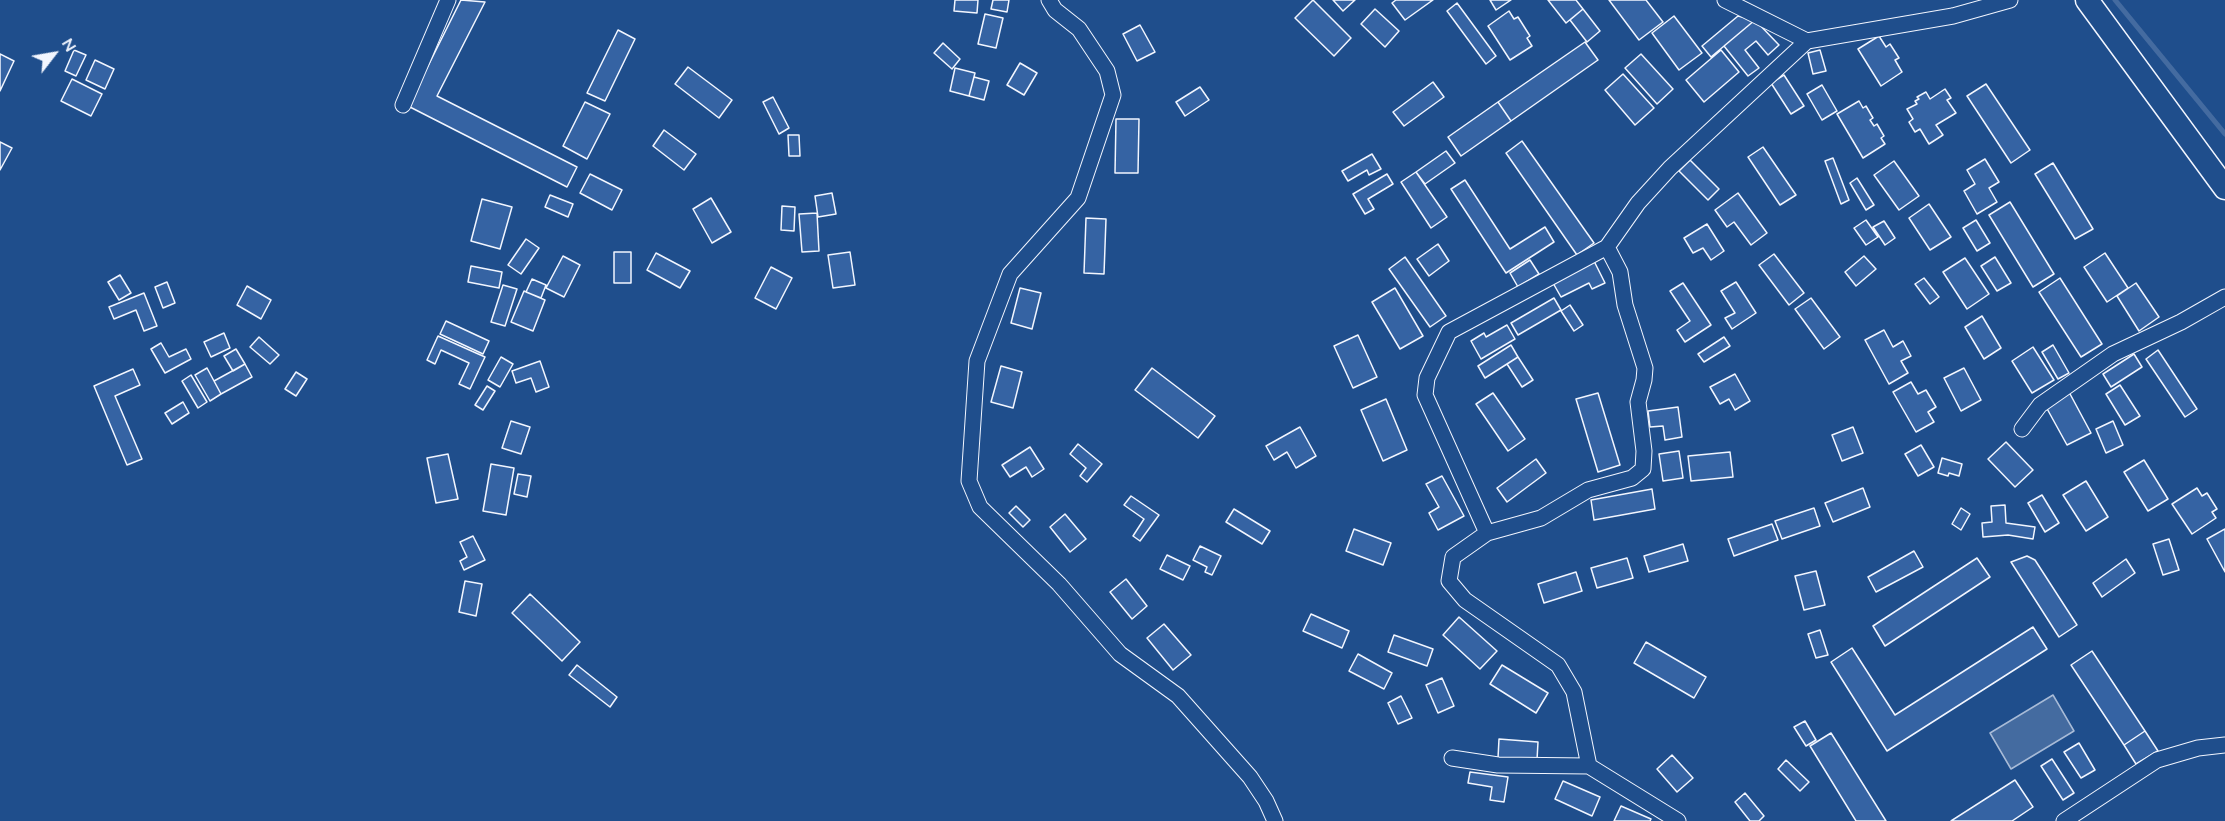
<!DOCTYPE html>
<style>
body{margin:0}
#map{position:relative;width:2225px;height:821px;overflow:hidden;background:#1f4e8c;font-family:Mulish,sans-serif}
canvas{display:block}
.north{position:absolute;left:24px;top:24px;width:60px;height:60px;-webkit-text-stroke:4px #1f4e8c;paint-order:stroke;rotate:59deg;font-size:16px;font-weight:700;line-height:24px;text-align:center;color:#f2f6ff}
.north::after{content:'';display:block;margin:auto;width:21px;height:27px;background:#f2f6ff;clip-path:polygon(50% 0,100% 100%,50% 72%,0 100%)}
</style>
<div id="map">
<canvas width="2225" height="821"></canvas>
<div class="north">N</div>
</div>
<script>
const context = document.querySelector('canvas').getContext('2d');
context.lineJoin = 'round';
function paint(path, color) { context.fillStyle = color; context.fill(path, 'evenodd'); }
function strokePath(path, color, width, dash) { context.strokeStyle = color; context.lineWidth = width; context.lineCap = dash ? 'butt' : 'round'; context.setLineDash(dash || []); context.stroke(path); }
const water = new Path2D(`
 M2053,695L2074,731L2011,769L1990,733Z`);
paint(water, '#446ba0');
strokePath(water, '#a8bbd7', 1.5);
strokePath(new Path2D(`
 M2115,0L2225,134`), '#446ba0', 5);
const building = new Path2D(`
 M461,0L485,2L437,96L577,167L567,187L408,106Z
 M955,0H978L977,13L954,11Z
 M993,0H1009L1007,12L991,9Z
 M1313,0L1351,38L1334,56L1295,18Z
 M1333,0H1355L1343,11Z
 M1396,0H1433L1405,20L1392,3Z
 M1490,0H1511L1496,10Z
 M1548,0H1576L1583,9L1566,23Z
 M1609,0H1646L1663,22L1639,40Z
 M1457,3L1496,56L1486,64L1447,11Z
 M1375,9L1399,31L1385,47L1361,24Z
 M1583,9L1600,31L1587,42L1570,20Z
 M1509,11L1514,19L1518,17L1530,36L1527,38L1532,46L1510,60L1488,26Z
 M985,14L1003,18L996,48L978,44Z
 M1674,16L1702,53L1679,70L1652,33Z
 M1738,16L1755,20L1711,57L1702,46Z
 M1755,20L1779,45L1768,55L1756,41L1745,50L1759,68L1748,76L1724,46Z
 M1140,25L1155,52L1137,61L1123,34Z
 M618,30L635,39L605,101L587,93Z
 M1879,36L1886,47L1890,44L1899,58L1895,60L1902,72L1881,86L1858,49Z
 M1585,42L1598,60L1511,121L1498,102Z
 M943,43L960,59L952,69L934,53Z
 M74,50L86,55L76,76L65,71Z
 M1721,50L1739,72L1704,102L1686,80Z
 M1820,50L1826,71L1813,74L1808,53Z
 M0,54L14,61L0,91Z
 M1641,54L1673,89L1657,104L1625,68Z
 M95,60L114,69L105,89L86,80Z
 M1020,63L1037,73L1024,95L1007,85Z
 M688,67L732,100L719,118L675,84Z
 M955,68L975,73L969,96L950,91Z
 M1623,74L1654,108L1635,125L1605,90Z
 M1784,75L1804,106L1791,114L1771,83Z
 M974,77L989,81L984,100L969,96Z
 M72,79L102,94L91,116L61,101Z
 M1433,82L1444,97L1404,126L1393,112Z
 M1986,84L2030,150L2011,163L1967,96Z
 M1822,85L1837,111L1822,120L1807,94Z
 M1200,87L1209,100L1185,116L1176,102Z
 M1945,89L1951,98L1947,100L1956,113L1936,125L1943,135L1929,144L1920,129L1915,132L1909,122L1913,119L1907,109L1917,104L1915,101L1919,99L1917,97L1926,92L1930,99Z
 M773,97L789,128L779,134L763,102Z
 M1859,101L1863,108L1866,106L1873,118L1870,120L1874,126L1877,124L1884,136L1881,138L1885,144L1863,158L1837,114Z
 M585,102L610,114L587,159L563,146Z
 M1498,102L1511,121L1461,156L1448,137Z
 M1116,119H1139L1138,173H1115Z
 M664,130L696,154L684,170L653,146Z
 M788,135H799L800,156H789Z
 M1522,141L1594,243L1577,255L1506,153Z
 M0,142L12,148L0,170Z
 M1763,147L1796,195L1780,205L1748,157Z
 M1446,151L1455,163L1425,184L1416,172Z
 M1372,154L1381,169L1369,175L1367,170L1348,181L1342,171Z
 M1833,158L1849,200L1841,204L1825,161Z
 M1985,159L1999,182L1989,188L1997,202L1977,214L1964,191L1975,184L1967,170Z
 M1690,160L1719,189L1708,200L1679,171Z
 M1894,161L1919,196L1899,210L1874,175Z
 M2053,163L2093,229L2075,239L2035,174Z
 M1416,172L1447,217L1431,228L1401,182Z
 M590,174L622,190L612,210L580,193Z
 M1387,174L1393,184L1368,199L1374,209L1365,214L1353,194Z
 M1857,178L1874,205L1866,210L1850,183Z
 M1465,180L1510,249L1545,227L1554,242L1506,273L1451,189Z
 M832,193L836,214L818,217L815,196Z
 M1738,193L1767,233L1751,245L1734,222L1727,227L1715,210Z
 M550,195L573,204L568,217L545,207Z
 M711,198L731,232L712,243L693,209Z
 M482,199L512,207L500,249L471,241Z
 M2010,202L2054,274L2033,287L1989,215Z
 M1929,204L1951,237L1930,250L1909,218Z
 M782,206L795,207L794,231L781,230Z
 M817,213L819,251L802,252L799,214Z
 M1086,218L1106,219L1104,274L1084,273Z
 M1866,220L1878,237L1866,245L1854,228Z
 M1976,220L1990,243L1977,251L1963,228Z
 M1884,221L1895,238L1885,245L1873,227Z
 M1707,224L1724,251L1711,260L1703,248L1693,253L1684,238Z
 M526,239L539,248L521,274L508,265Z
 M1438,244L1449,261L1429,276L1417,259Z
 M614,252H631V283H614Z
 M850,252L855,285L833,288L828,255Z
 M656,253L690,271L680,288L647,270Z
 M2105,253L2128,288L2107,302L2084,267Z
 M1774,254L1804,293L1789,305L1759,265Z
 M563,256L580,265L564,297L546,288Z
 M1864,256L1876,269L1856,286L1845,272Z
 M1405,257L1446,316L1430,327L1389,269Z
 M1995,257L2011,283L1997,291L1981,266Z
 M1965,258L1989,294L1967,309L1943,272Z
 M1530,260L1539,274L1518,287L1510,273Z
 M1594,261L1605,283L1592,289L1589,283L1561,297L1553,283Z
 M471,266L502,272L499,288L468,282Z
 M771,267L792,278L776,309L755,298Z
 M120,275L131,293L119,300L108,282Z
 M1924,278L1939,297L1930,304L1915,284Z
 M2060,278L2102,344L2081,357L2039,292Z
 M532,279L546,285L541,298L526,292Z
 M167,282L175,303L163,308L155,287Z
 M1736,282L1756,313L1732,329L1725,318L1735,313L1721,291Z
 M1683,283L1711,325L1685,342L1677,330L1690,321L1670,291Z
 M2136,283L2159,317L2139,331L2117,296Z
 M503,285L517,289L505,326L491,322Z
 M247,286L271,300L261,319L237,305Z
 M1020,288L1041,293L1032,329L1011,323Z
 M1395,288L1423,336L1400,349L1372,302Z
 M524,291L545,300L533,331L511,322Z
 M144,293L157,326L144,331L136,310L114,319L109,307Z
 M1554,298L1561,310L1518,335L1511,323Z
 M1811,298L1840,337L1824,349L1795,309Z
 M1570,305L1583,325L1574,331L1561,311Z
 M1982,316L2001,348L1984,359L1965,327Z
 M446,321L489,341L483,354L440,334Z
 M1507,325L1515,339L1481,359L1471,341L1484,333L1486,337Z
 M1884,330L1893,347L1903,341L1911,356L1901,361L1908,373L1889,384L1865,340Z
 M224,333L230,348L211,357L204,342Z
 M1358,335L1377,377L1353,388L1334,346Z
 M438,336L485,357L470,389L459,384L469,363L441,350L435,364L427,360Z
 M259,337L279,355L270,364L250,347Z
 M1724,337L1730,346L1704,362L1698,354Z
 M161,343L169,357L186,349L191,359L165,373L151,349Z
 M1511,345L1518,357L1485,378L1478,366Z
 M2053,345L2069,373L2058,379L2042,352Z
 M2033,347L2054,380L2032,393L2012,361Z
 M236,349L245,364L233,371L224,356Z
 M2158,350L2197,409L2185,417L2146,359Z
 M2134,354L2142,367L2111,387L2103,374Z
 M501,357L513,364L500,387L488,380Z
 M1518,357L1533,380L1522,387L1507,364Z
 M540,361L549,387L536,392L531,378L516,383L512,371Z
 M245,364L252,377L221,394L214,381Z
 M1001,366L1022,372L1013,408L991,402Z
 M207,368L221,394L210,401L195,375Z
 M1152,368L1215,416L1198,438L1135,390Z
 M1964,368L1981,400L1961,411L1944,378Z
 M133,369L140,385L115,396L142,459L127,465L94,386Z
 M296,372L307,379L296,396L285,389Z
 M1735,374L1750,401L1735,410L1729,399L1720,404L1710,387Z
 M191,375L207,402L198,408L182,381Z
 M1911,382L1918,394L1926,390L1936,407L1928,412L1934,422L1916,432L1893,392Z
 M2120,385L2140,416L2125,425L2106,394Z
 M487,386L495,391L483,410L475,405Z
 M2069,392L2091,433L2067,445L2045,405Z
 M1493,393L1525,439L1508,451L1476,404Z
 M1598,393L1620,465L1598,472L1576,399Z
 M1386,399L1407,450L1383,461L1361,410Z
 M183,402L189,413L172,424L165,413Z
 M1678,407L1682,437L1665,440L1663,426L1650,427L1648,411Z
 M511,421L530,427L521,454L502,448Z
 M2113,421L2123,445L2106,453L2096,429Z
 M1300,427L1316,456L1296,468L1287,452L1274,460L1266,446Z
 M1853,427L1863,453L1842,461L1832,435Z
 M2006,442L2033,470L2015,487L1988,459Z
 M1078,444L1102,464L1087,482L1080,476L1086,468L1070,454Z
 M1921,445L1934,467L1918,476L1905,454Z
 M1030,447L1044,469L1032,477L1026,467L1010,477L1002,465Z
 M1679,451L1683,478L1663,481L1659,454Z
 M1730,452L1733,477L1691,481L1688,456Z
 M448,454L458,499L436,503L427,458Z
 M1942,458L1962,464L1959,476L1949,473L1948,476L1938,473Z
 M1536,459L1546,473L1507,502L1497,488Z
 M2144,460L2168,499L2148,511L2124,472Z
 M491,464L514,468L506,515L483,511Z
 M518,474L531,476L527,497L514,494Z
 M1442,476L1464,516L1438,530L1429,513L1439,507L1426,484Z
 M2086,481L2108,517L2086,531L2063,495Z
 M1863,488L1870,507L1833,522L1825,503Z
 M2197,488L2202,496L2207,493L2217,509L2212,512L2216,518L2192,534L2172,504Z
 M1652,489L1655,509L1594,520L1591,500Z
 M2042,495L2059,523L2045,532L2028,503Z
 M1131,496L1159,515L1140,541L1133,536L1144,519L1124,505Z
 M2005,505L2006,523L2035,527L2033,539L2008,535L1983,537L1982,523L1992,522L1991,506Z
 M1016,506L1030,520L1023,527L1009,513Z
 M1814,508L1820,526L1782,539L1775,521Z
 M1961,508L1970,514L1961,530L1952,524Z
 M1234,509L1270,531L1262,544L1226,522Z
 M1065,514L1086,539L1070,552L1050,527Z
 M1772,524L1778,540L1734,556L1728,539Z
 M1354,529L1391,543L1383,565L1346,551Z
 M2225,529V572L2207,539Z
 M473,536L485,560L464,570L460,561L467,557L460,542Z
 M2169,539L2179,570L2163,575L2153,544Z
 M1683,544L1688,561L1649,572L1644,556Z
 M1200,546L1221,556L1212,575L1205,572L1207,567L1193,560Z
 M1914,551L1923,567L1876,592L1868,577Z
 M1167,555L1190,566L1183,580L1160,569Z
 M2027,556L2035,560L2077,625L2059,637L2011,562Z
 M1627,558L1633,578L1597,588L1591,568Z
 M1977,558L1990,577L1885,646L1873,626Z
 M2126,559L2135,573L2102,597L2093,583Z
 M1816,571L1825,605L1804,610L1795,576Z
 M1576,572L1582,591L1544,603L1538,584Z
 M1126,579L1147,606L1132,619L1110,592Z
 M465,581L482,584L476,616L459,612Z
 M530,594L580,642L562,661L512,613Z
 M1311,614L1349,631L1342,648L1303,631Z
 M1459,617L1497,651L1480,669L1443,635Z
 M1164,624L1191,655L1173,670L1147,638Z
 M2033,627L2047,649L1887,751L1831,662L1852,648L1895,715Z
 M1820,630L1828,655L1816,658L1808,634Z
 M1394,635L1433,649L1427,666L1388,652Z
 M1646,642L1706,677L1694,698L1634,663Z
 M2092,651L2145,731L2124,745L2071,665Z
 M1358,654L1392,673L1384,689L1349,671Z
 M577,665L617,697L610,707L569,675Z
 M1502,665L1548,693L1536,713L1490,684Z
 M1442,678L1454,706L1438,713L1426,685Z
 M1401,696L1412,718L1398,724L1388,703Z
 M1805,721L1816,740L1806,746L1794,727Z
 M2145,731L2158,751L2136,764L2124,745Z
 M1831,733L1886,821H1856L1810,746Z
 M1499,739L1538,742L1537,760L1498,758Z
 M2079,743L2095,770L2081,778L2064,752Z
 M1672,755L1693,778L1677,792L1657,769Z
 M2052,759L2074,793L2063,800L2041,766Z
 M1786,760L1809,782L1800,791L1778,769Z
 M1470,772L1508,777L1504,802L1490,800L1492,787L1468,783Z
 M2015,780L2033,807L2012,821H1951Z
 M1563,781L1600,797L1592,816L1555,799Z
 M1745,793L1764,816L1759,821H1750L1735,802Z
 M1621,806L1651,819L1650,821H1614Z`);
paint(building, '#3563a3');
strokePath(building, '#f2f6ff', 1.5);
const street = new Path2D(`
 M1049,0L1055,10L1079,29L1107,71L1113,95L1078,198L1010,274L977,361L969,481L980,507L1059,584L1120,654L1178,696L1250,777L1266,801L1275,821
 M1725,0L1807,41
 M403,105L448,0
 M2022,429L2040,405L2113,354L2181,322L2225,297
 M1487,533L1425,395L1427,378L1449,332L1607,247L1638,203L1670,168L1807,41L1953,16L2010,0
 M1452,758L1498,765L1589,766L1678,821
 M1589,766L1574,692L1558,665L1465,600L1449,581L1453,557L1487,533L1541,518L1588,490L1632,478L1643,469L1644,451L1638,402L1644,380L1645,368L1625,305L1620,272L1607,247
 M2064,821L2157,760L2198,748L2225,745`);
const secondary = new Path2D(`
 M2087,0L2225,188`);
strokePath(street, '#f2f6ff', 17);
strokePath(secondary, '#f2f6ff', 25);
strokePath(street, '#1f4e8c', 15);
strokePath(secondary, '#1f4e8c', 22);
</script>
